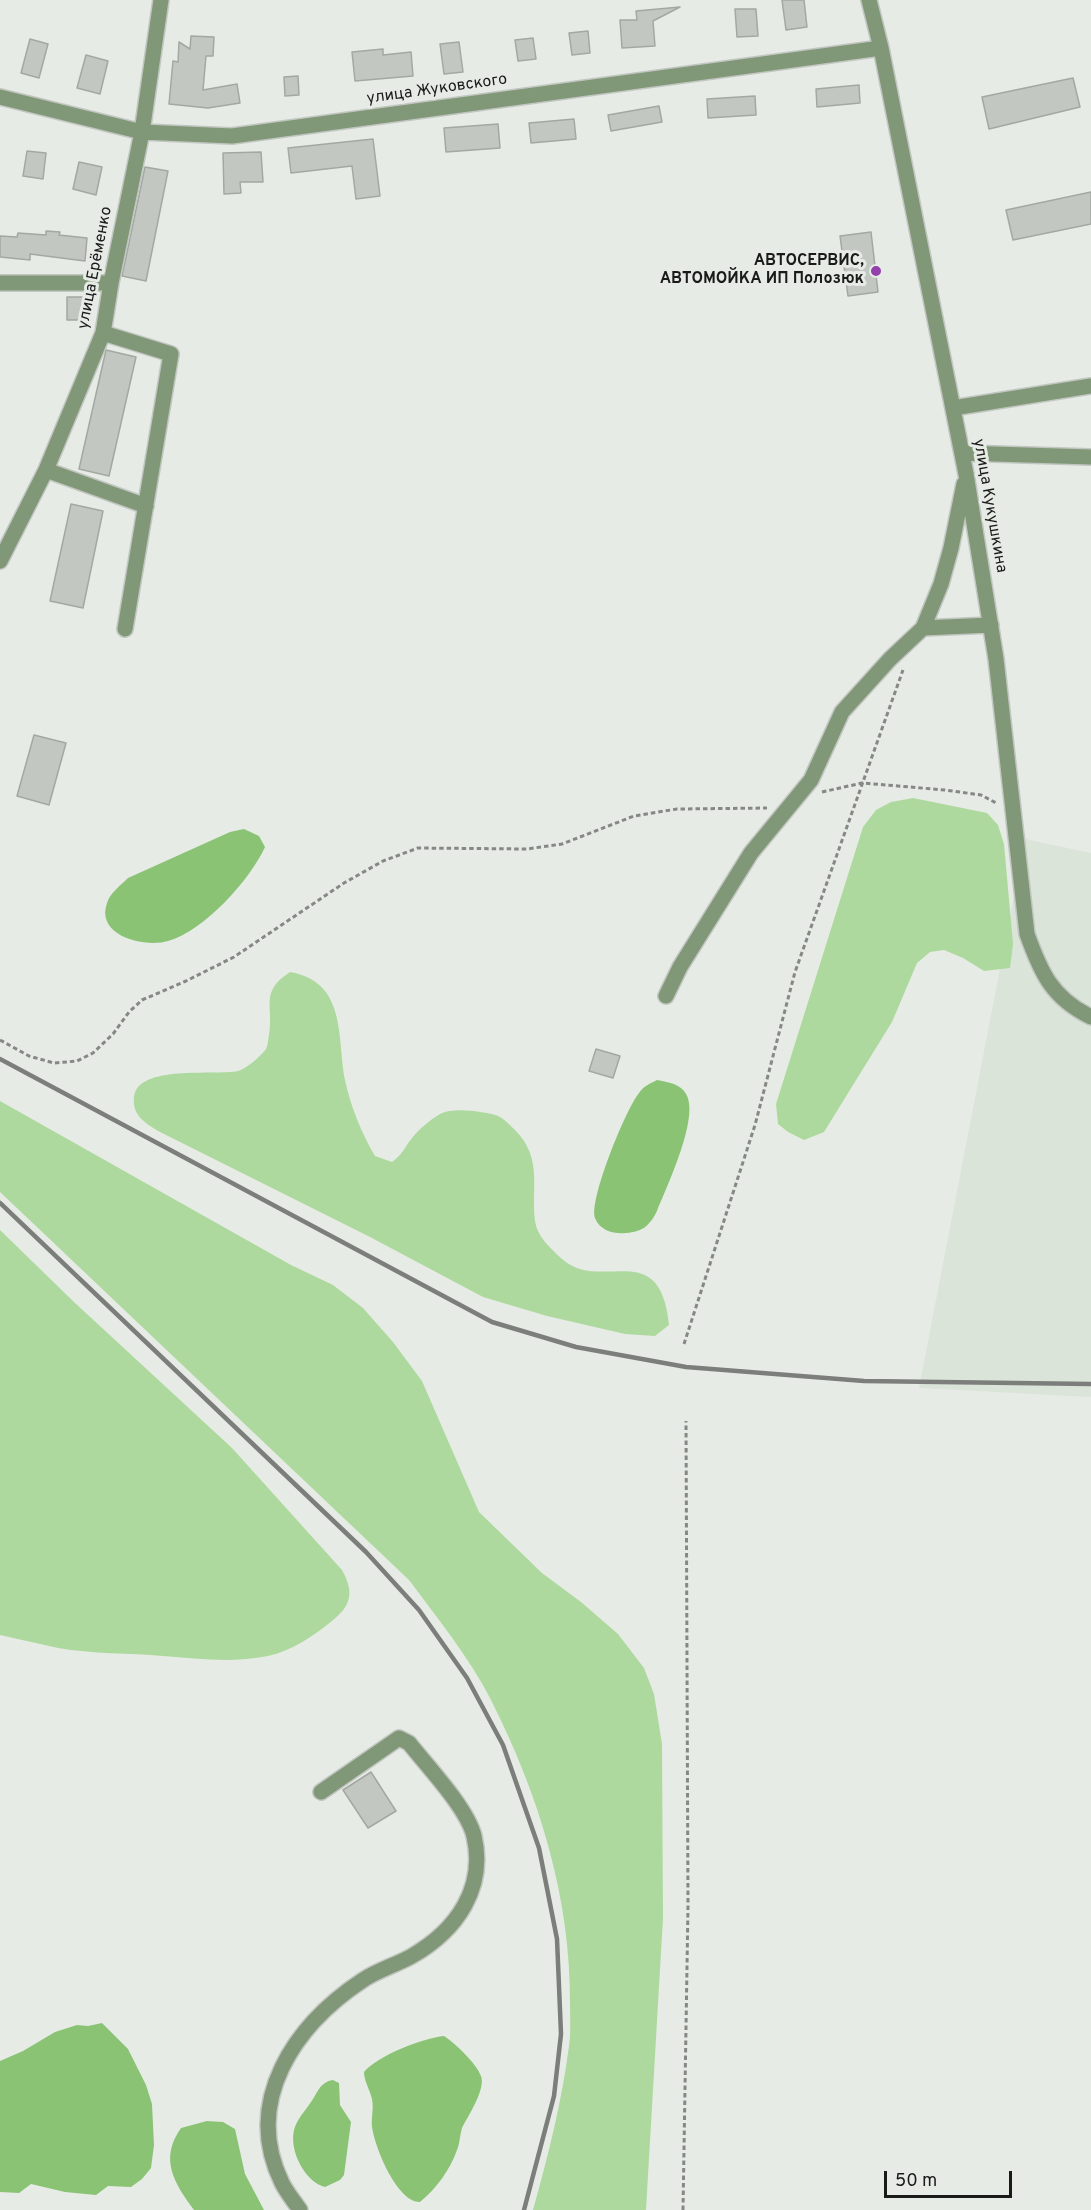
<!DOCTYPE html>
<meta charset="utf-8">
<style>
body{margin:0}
#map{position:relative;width:1091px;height:2210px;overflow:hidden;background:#e7ebe6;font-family:Overpass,sans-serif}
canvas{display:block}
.scale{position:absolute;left:884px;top:2171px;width:128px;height:27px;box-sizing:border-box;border:3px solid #1a1b19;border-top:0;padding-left:8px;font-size:18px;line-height:21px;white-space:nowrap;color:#1a1b19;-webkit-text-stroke:4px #e7ebe6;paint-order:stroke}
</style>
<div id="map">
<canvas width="1091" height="2210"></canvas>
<div class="scale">50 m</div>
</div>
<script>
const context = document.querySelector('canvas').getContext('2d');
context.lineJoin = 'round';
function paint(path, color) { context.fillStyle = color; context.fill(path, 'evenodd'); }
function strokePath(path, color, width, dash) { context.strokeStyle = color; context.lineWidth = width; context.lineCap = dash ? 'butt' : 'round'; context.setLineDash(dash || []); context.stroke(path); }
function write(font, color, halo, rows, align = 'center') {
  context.font = font + ' Overpass,sans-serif'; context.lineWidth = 6; context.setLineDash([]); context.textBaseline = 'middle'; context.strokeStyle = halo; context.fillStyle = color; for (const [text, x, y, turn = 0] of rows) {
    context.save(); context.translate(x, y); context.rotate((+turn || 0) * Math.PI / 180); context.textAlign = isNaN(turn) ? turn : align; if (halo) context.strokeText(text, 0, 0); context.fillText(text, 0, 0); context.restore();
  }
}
paint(new Path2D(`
 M1025,839L1091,853V1397L919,1388Z`), '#dbe4d8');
paint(new Path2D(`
 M913,798L987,813L998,825L1004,844L1013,944L1010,968L984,971L963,958L944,950L930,952L917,963L892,1022L824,1132L804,1140L788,1132L778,1124L776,1104L863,827L876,810L891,802Z
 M290,972C347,982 337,1037 345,1080C350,1105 362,1134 375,1156L392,1162C403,1154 404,1148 412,1138C418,1130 431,1119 440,1114C450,1109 469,1110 480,1112C500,1115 501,1116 515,1130C543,1158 531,1187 535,1221C537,1236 550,1248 561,1258C600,1295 660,1234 669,1325L655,1336L625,1334L547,1316L483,1297L370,1237L158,1131C144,1122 132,1115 134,1097C138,1064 214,1076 238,1071C246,1069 261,1056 266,1049C268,1045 268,1040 269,1035C274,1006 259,992 290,972Z
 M0,1101L291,1265L333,1285L363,1308L393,1342L422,1381L479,1512L542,1573L581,1602L618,1634L644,1668L654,1694L662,1744L663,1918L646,2210H533C548,2156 562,2101 569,2046C571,2033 570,2018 570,2005C571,1898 539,1795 491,1700C469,1657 438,1619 409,1580L0,1192Z
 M0,1230L74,1302L232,1448L342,1570C354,1592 352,1605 332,1621C314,1636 291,1651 268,1656C233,1663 198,1659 163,1656C129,1653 92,1654 58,1648C39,1644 19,1639 0,1635Z`), '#aed99e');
paint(new Path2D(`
 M244,829L259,836L265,847C250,880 204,931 168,941C145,948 95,936 107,903C110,893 121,885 128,878L230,832Z
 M657,1080C668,1082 681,1084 686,1094C700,1117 667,1186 657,1211C650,1225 643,1232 626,1233C614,1234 600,1231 595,1218C589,1199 626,1109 639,1093C644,1086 649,1084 657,1080Z
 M102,2023L128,2049L146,2085L152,2104L154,2145L151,2168L142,2179L131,2187L108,2186L96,2195L65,2192L31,2184L19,2193L0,2192V2061L23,2051L55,2032L77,2025L88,2026Z
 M444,2036C455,2043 477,2064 481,2076C486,2089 468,2116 462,2128C460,2134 460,2143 457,2150C450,2170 436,2189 420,2202C397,2202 375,2148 372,2127C371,2118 374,2108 372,2099C370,2090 364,2081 364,2072C377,2056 423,2038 444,2036Z
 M333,2080L339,2083L340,2105L351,2122L344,2175L340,2180L325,2187C305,2182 289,2151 294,2130C297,2119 305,2111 311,2102C318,2092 320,2082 333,2080Z
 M207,2121L223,2122L235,2129L245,2174L264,2210H194C174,2183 159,2159 181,2128Z`), '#8bc375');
const building = new Path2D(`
 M782,0H804L807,27L786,30Z
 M680,7L653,21L655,46L622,48L620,20H637L636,11Z
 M735,9H756L758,36L737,37Z
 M588,31L590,53L572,55L569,33Z
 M191,36L214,37L213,56H206L203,90L237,84L240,103L208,108L169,104L173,61L178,62L179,42L190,49Z
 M533,38L536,59L518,61L515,40Z
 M30,39L48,44L39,78L21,73Z
 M459,42L463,72L444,74L440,44Z
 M383,49V55L411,52L413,76L355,81L352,52Z
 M86,55L108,61L100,94L77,88Z
 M298,76L299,95L285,96L284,77Z
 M1073,78L1080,107L989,129L982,97Z
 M859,85L860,103L817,107L816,89Z
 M755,96L756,115L708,118L707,99Z
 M659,106L662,122L611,131L608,115Z
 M574,119L576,139L531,143L529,123Z
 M498,124L500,148L446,152L444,128Z
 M373,139L380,196L356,199L352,166L291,173L288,148Z
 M27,151L46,153L43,179L23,176Z
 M261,152L263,182H240L241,193L224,194L223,153Z
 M79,162L102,167L96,195L73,189Z
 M145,167L168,171L146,281L122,276Z
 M1091,192V224L1013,240L1006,210Z
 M46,231L60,232L59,235L87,238L85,261L30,254V260L0,257V236L17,237L18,233L46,235Z
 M871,232L878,292L848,296L840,236Z
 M67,297H84L85,320H67Z
 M106,350L136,357L109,476L79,469Z
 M71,504L103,511L83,608L50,601Z
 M34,735L66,743L49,805L17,796Z
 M596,1049L620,1056L613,1078L589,1071Z
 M371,1772L396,1811L368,1828L343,1790Z`);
paint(building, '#c3c7c2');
strokePath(building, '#a4a8a3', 1.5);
const minor = new Path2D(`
 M869,0L881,48L966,474L996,659L1027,934C1041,973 1052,998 1091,1017
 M0,97L142,132L232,136L881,48
 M0,283H111
 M103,333L171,354L125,629
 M953,408L1091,386
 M962,453L1091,457
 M46,470L146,506
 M0,561L46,470L103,333L111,283L142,132L161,0
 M923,628L991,625
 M666,996L680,967L751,853L811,780L842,712L890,659L923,628L941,584L951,548L964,484
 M300,2210C294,2201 287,2193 282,2183C242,2101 295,2025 363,1980C378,1970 396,1965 412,1956C457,1930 486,1888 474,1836C467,1808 428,1767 409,1743L399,1738L321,1792`);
strokePath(minor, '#c2c6c1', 18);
strokePath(new Path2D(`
 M822,792L862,783L945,790L981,795L998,804
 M0,1040L29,1056L54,1063L77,1061L93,1053L113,1034L129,1012L142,1000L186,981L234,957L344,883L383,861L418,848L527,849L562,844L634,816L677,809L767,808
 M684,1344L755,1125L795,972L903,670
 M683,2210L688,1906L686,1421`), '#868885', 3, [4.5, 3]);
strokePath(minor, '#809877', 15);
strokePath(new Path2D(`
 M0,1059L492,1322L576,1347L686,1367L864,1381L1091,1384
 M0,1203L366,1552L419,1610L467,1678L503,1745L539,1848L557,1939L561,2034L554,2096L524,2210`), '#7b7e7a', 4.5);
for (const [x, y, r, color] of [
 [876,271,6,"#933fad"]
]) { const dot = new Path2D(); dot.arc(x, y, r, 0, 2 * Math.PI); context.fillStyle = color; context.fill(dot); strokePath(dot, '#e7ebe6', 2); }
write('16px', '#1a1b19', '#e7ebe6', [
 ["улица Жуковского",437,90,-8],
 ["улица Ерёменко",96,268,-79],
 ["улица Кукушкина",989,506,80]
]);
write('bold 16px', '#1a1b19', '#e7ebe6', [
 ["АВТОСЕРВИС,",864,262],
 ["АВТОМОЙКА ИП Полозюк",864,280]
], 'right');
</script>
